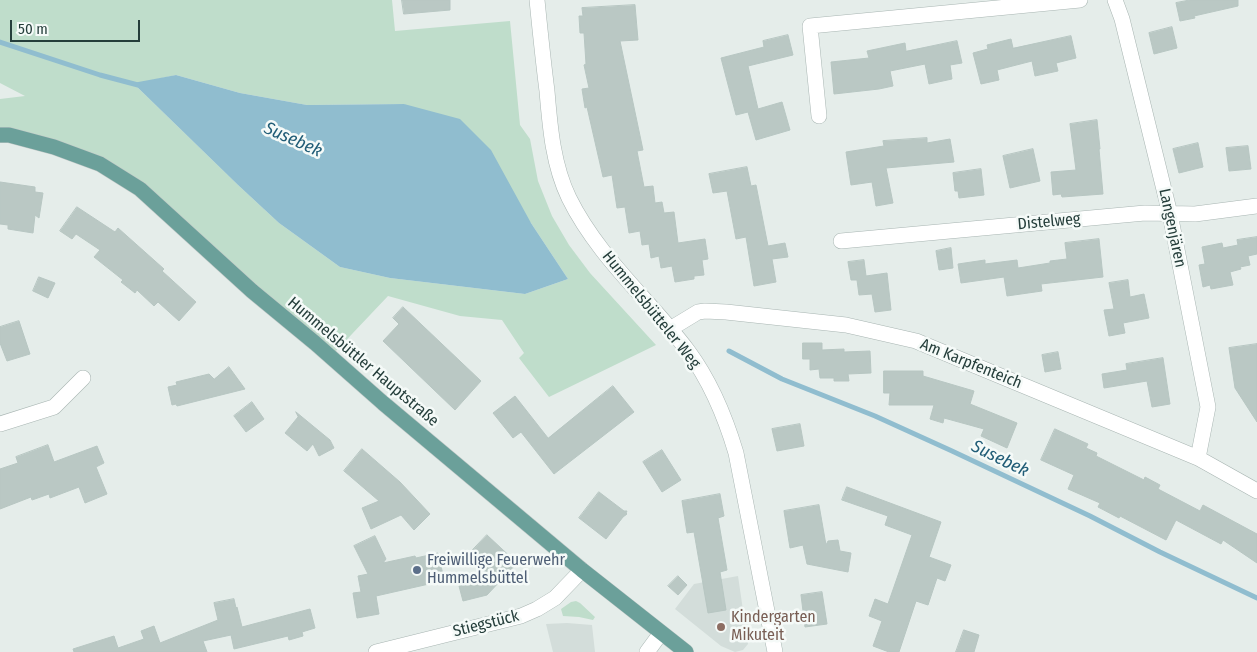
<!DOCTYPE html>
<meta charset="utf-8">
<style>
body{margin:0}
#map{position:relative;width:1257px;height:652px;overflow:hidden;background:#e5edea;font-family:"Fira Sans Condensed",sans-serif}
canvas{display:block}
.scale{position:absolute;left:10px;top:20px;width:130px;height:22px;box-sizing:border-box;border:2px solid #253e3b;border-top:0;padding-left:6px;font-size:15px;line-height:18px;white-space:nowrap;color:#253e3b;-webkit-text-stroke:4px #f5faf8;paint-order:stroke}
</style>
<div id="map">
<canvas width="1257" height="652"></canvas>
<div class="scale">50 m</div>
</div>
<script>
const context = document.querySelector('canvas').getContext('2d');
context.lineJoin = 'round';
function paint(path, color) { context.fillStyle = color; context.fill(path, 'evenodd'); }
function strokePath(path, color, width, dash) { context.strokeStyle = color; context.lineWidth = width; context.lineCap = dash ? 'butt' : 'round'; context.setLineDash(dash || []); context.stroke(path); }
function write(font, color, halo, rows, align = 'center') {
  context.font = font + ' "Fira Sans Condensed",sans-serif'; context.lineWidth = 5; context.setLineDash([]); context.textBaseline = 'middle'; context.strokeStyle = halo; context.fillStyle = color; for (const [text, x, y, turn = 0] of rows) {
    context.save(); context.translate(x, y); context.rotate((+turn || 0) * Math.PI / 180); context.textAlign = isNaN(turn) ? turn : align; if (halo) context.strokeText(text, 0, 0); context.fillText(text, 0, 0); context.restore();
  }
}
paint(new Path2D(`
 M738,576L748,644L743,650L735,652L721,646L675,609L694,584Z
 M567,623L592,625L595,652H553L546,624Z`), '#d3ddda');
paint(new Path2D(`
 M0,0H392L395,31L510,21L520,125L530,139L538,181L552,216L569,245L590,273L656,345L549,397L519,358L524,353L502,320L460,316L388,296L334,353L100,161L0,132V99L25,96L0,83ZM176,75L240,93L307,105L404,104L531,223L568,279L525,294L390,278L340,267L279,223L238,185L134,84Z
 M576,601L580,603L595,617L593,620L579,617L563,616L561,609L571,602Z`), '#bfddcb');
paint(new Path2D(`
 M176,75L240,93L307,105L404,104L460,119L491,150L531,223L568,279L525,294L390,278L340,267L279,223L238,185L133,83Z`), '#90bdcf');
strokePath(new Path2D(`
 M0,42L100,75L138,85
 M729,351L782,379L875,416L952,451L1090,516L1160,552L1257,598`), '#90bdcf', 5);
const building = new Path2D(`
 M402,0H450V10L404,14Z
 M1190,0H1238V6L1194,16L1195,18L1180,21L1176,3Z
 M635,5L638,40L620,41L643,150L637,151L644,187L653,186L655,203L662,202L664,213L674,212L678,243L705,239L708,259L702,260L704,275L694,276V279L675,282L672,266L661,268L659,256L651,258L649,244L642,245L640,231L629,233L625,207L617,208L612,175L603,177L587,107L585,108L582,89L589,88L584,65L586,64L584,33H580L579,16H583L582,8Z
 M1172,27L1177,48L1154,54L1149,33Z
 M788,35L793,55L748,66L758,109L782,102L790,130L756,140L748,112L736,115L721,58L764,47L763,41Z
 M1071,36L1076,58L1056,63L1058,71L1035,76L1032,61L997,70L999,80L981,84L973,53L988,49L987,45L1011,39L1013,48Z
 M957,41L962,63L950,65L952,79L929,84L925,64L890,71L893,86L879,89L834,94L831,62L869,58L867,51L905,43L906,51Z
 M1097,120L1100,149H1099L1103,194L1062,197L1061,194L1053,195L1051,172L1076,170L1070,124Z
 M927,138V143L950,139L954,162L886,168L893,203L876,206L872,182L851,185L846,152L884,146L883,141Z
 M1198,143L1203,167L1179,173L1173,149Z
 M1248,146L1251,169L1229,171L1226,148Z
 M1033,149L1040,181L1010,188L1003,156Z
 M747,167L751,186L756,185L768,246L785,243L788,257L772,259L776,282L754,286L746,237L736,239L727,191L713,193L709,174Z
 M981,169L984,195L959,198L958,191H955L953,173Z
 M0,182L35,187V192L43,193L39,218L35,215L33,233L8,229V225L0,224Z
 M77,207L115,232L118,228L164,269L162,271L196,302L179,321L158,302L154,306L137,290L135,293L121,282L123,280L94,257L100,250L76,234L72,239L60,231Z
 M1257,237V254L1248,256L1250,265L1240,267L1241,269L1230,272L1233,285L1211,289L1210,285L1203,287L1199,265L1205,264L1202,247L1222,243L1223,248L1238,245L1237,240Z
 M1099,239L1103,277L1041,284L1042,291L1007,296L1004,277L961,283L958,264L985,260V264L1017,260L1018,268L1050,263V261L1067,259L1065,243Z
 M951,248L953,268L939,270L936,251Z
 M864,260L866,276L887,273L891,310L875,312L872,294L859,295L857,280H851L848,262Z
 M39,277L55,283L48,298L33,291Z
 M1128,280L1130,297L1144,294L1149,318L1123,323L1125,333L1109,336L1104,310L1114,309L1109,283Z
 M403,307L481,381L455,410L383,341L399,324L393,318Z
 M19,321L30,354L7,361L0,343V327Z
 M803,343H822V350L844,349V352L870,351L871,373L848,374L849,381H834V378H820L819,369L810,370V359H803Z
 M1257,344V422L1235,388L1229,348Z
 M1058,352L1061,369L1045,372L1042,355Z
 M1163,358L1170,404L1152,407L1147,381L1104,388L1102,374L1127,370L1126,364Z
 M229,367L245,389L177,406L176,404L172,405L168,387L177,385L176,382L209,374L214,379Z
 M884,371H923V376L974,391L970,404L1017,423L1007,448L981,436L984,429L944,418L943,423L930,419L934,405H889L890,393H884Z
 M613,386L634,412L554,474L521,432L513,438L493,413L515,396L548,438Z
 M252,402L264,419L246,432L234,416Z
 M296,412L330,440L334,448L319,456L313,444L307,451L285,433L298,417Z
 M800,424L804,446L777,451L772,429Z
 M1055,429L1088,444L1086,448L1097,453L1096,456L1144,480L1145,477L1160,485L1158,489L1200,511L1203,505L1257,534V563L1223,540L1221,544L1176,520L1166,540L1120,516L1119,518L1098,507L1100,503L1068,489L1074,475L1041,460Z
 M48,445L54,462L97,446L104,463L96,467L107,494L85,503L79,487L50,498L49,494L32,500L31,497L0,509V469L18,463L16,457Z
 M362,449L400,482L430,514L414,530L401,515L371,529L362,508L379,501L344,471Z
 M662,450L681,480L662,492L643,462Z
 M847,487L941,522L929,557L951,565L945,581L937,578L928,605L916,601L899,652H889L873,646L882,621L869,616L875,599L888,604L912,535L885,525L888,516L842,500Z
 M599,492L624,511H627L626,513L627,514L623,517L606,539L579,518Z
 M720,494L724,516L718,518L727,570L720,572L726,610L708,613L694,532L687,533L682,501Z
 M819,505L826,545L828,541L838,540L840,551L851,553L848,572L807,564L803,545L790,548L784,511Z
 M487,535L517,563L487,595L463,601L459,586L492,578L468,555Z
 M375,536L386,559L383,563L415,556L416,558L438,553L444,579L429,582V584L376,596L379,614L357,618L353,593L361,592L358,576L368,574L354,546Z
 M678,576L687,585L678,595L668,586Z
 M822,592L827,624L805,627L801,595Z
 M234,599L236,608L237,607L242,627L310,609L315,628L302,632L303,636L289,640L288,636L234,649L231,635L203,641L207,652H74L73,649L114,636L118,648L144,639L141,631L154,626L160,643L218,620L214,603Z
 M964,630L979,635L974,652H956Z`);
paint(building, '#bac8c4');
strokePath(building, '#b7c6c2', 1);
const minor = new Path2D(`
 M537,0C540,30 543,60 547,91C550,127 553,165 569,198C598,257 649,299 688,351C711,382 725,416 736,453L775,652
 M1115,0L1122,19L1170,214L1208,407L1198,458
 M819,116L810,26L1080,0
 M841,241L1145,213L1195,214L1257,206
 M670,329L698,312L705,311L726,312L846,325L916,341L1198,458L1257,491
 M0,424L54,407L83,378
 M376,652L521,616L537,609L555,598L582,570
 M647,652L661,633`);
const major = new Path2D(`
 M0,135H9L54,147L100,164L140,189L252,291L315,343L383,403L582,570L686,652`);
strokePath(minor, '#a8b5b2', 16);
strokePath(major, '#c2c9c8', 16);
strokePath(minor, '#fff', 15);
strokePath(major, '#6ba09a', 15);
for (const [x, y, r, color] of [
 [417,570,5,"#5c6f8a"],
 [721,627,5,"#8d6e63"]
]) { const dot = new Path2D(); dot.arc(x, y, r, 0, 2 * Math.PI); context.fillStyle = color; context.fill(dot); strokePath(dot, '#f5faf8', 2); }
write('16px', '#253e3b', '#f5faf8', [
 ["Distelweg",1049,222,-5],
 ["Langenjären",1172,228,78],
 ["Hummelsbütteler Weg",651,310,51],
 ["Hummelsbüttler Hauptstraße",363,362,40],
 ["Am Karpfenteich",971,364,22],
 ["Stiegstück",486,624,-14]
]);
write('16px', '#4e5e75', '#f5faf8', [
 ["Freiwillige Feuerwehr",427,561],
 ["Hummelsbüttel",427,579]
], 'left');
write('16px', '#785e54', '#f5faf8', [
 ["Kindergarten",731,618],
 ["Mikuteit",731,636]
], 'left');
write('italic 18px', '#215d77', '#f5faf8', [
 ["Susebek",293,140,24],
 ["Susebek",1000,459,26]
]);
</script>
